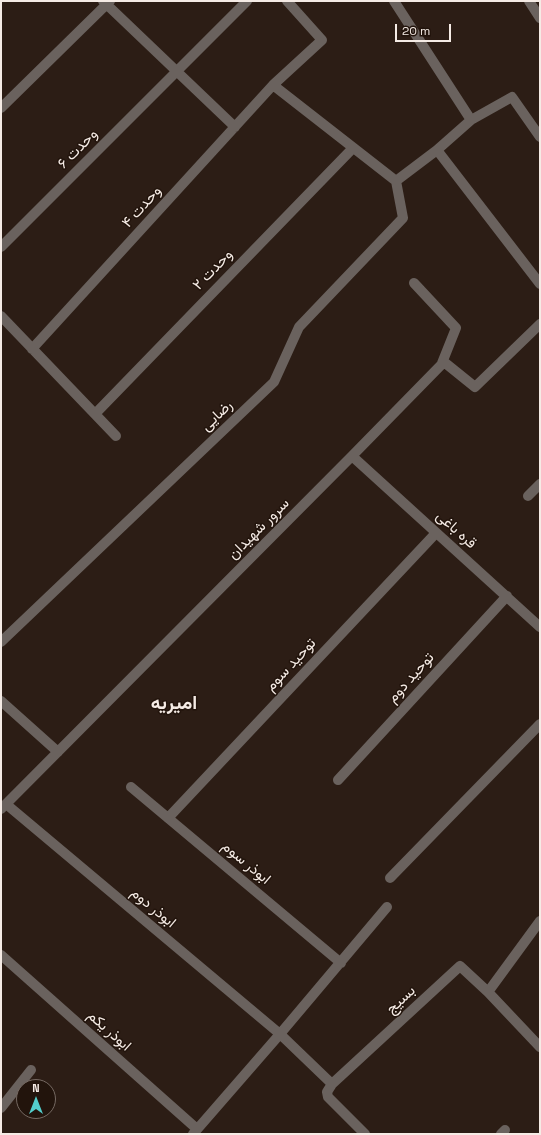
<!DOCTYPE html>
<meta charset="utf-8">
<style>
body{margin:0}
#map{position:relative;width:541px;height:1135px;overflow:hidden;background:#2c1d15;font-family:"Space Grotesk",sans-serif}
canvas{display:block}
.frame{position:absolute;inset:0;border:2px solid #f5ebe5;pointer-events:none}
.north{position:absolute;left:16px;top:1079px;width:40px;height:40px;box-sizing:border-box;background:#22140c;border:1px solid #766a63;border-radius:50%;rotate:0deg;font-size:11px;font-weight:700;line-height:16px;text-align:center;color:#f5ebe5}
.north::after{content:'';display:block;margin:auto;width:14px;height:18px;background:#53cdcb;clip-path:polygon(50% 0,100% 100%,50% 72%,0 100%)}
.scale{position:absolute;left:395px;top:24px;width:56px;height:18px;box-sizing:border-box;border:2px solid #f5ebe5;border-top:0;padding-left:5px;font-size:12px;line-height:14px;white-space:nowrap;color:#f5ebe5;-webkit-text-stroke:3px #22140c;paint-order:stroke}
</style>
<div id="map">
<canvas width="541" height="1135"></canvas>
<div class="frame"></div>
<div class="north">N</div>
<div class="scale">20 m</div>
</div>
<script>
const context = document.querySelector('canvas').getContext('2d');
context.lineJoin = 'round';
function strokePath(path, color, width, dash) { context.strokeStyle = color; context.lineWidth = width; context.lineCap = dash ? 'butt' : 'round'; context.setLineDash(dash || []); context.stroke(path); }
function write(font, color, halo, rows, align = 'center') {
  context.font = font + ' "Space Grotesk",Vazirmatn,sans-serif'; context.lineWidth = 3; context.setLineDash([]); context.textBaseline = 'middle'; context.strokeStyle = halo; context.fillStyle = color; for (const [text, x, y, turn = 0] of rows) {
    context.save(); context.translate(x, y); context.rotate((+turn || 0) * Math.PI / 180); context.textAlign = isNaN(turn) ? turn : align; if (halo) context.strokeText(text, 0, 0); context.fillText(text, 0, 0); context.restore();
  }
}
strokePath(new Path2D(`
 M103,1L235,127
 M394,1L471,120L512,97L540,137
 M529,1L540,18
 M273,85L396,181
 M1,108L110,1
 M437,150L540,284
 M396,181L437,150L471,120
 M1,247L247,1
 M414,283L456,328L442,363
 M1,316L116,436
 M32,349L273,85L322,40L287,1
 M95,414L353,148
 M352,456L540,627
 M528,496L540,484
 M1,642L274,382L299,327L403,218L396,181
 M1,701L58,752
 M338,780L507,596
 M131,787L341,963
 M6,804L280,1034L332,1084L460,966L488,992L540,1047
 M1,809L352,456L444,362L475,387L540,324
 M168,818L436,533
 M390,878L540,724
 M1,955L197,1129
 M488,992L540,921
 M332,1084L327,1092L328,1097L365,1134
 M1,1108L31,1070
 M193,1134L280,1034L387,907
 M501,1134L505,1130`), '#6a625e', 10);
write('15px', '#f5ebe5', '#22140c', [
 ["وحدت ۶",78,149,-45],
 ["وحدت ۴",142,207,-48],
 ["وحدت ۲",213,270,-46],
 ["رضایی",217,416,-44],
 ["سرور شهیدان",259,529,-45],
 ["قره باغی",456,530,42],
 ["توحید سوم",291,665,-47],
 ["توحید دوم",411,678,-48],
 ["ابوذر سوم",246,863,40],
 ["ابوذر دوم",153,908,40],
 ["بسیج",401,1000,-43],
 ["ابوذر یکم",109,1031,42]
]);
write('bold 19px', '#f5ebe5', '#22140c', [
 ["امیریه",174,704]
]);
</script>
